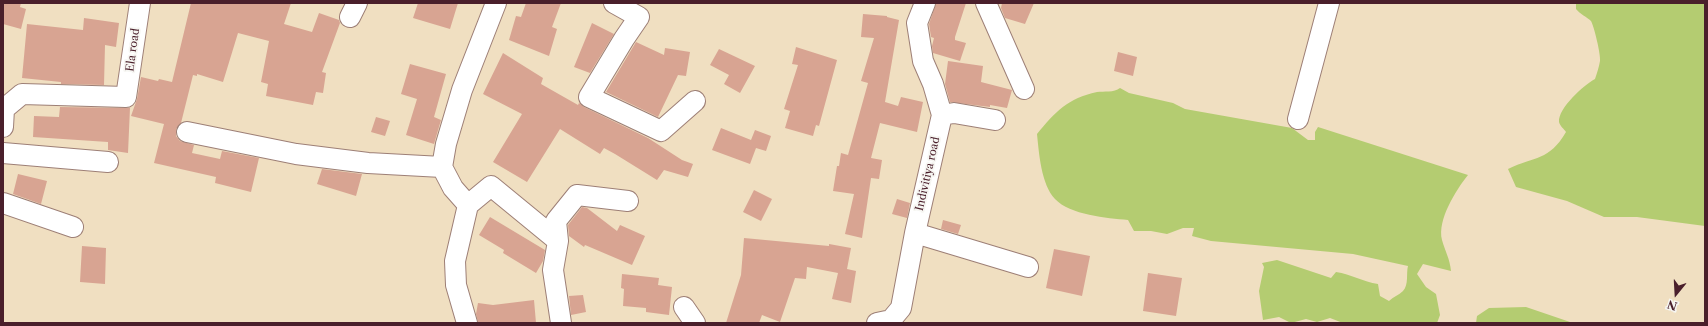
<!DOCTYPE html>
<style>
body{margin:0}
#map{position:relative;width:1708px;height:326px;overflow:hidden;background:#f0dfc1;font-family:"Libre Caslon Text",serif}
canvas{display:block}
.frame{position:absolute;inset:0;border:4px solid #4a1f2b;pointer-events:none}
.north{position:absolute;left:1656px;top:274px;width:40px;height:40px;-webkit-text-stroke:3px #f6f6f2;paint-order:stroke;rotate:198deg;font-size:11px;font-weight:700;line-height:16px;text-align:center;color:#4a1f2b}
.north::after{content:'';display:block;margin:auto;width:14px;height:18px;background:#4a1f2b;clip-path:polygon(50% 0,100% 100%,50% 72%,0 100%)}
</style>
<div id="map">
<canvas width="1708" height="326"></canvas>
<div class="frame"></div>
<div class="north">N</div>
</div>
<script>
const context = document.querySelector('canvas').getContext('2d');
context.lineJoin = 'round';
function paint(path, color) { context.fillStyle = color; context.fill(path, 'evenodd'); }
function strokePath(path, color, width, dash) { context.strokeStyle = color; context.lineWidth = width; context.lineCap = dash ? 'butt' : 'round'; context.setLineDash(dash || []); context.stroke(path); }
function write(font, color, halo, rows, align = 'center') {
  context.font = font + ' "Libre Caslon Text",serif'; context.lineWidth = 3.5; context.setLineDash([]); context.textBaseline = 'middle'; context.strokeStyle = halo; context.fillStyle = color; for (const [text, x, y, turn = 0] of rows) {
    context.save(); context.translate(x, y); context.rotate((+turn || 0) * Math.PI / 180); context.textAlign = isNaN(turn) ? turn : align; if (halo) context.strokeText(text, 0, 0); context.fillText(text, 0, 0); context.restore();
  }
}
paint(new Path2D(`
 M1576,3H1705V226L1637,217H1604L1567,201L1516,187L1508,169C1535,156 1549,161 1566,132C1564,129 1560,126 1559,122C1558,108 1584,85 1595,79C1597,73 1599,67 1600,61C1601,55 1594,26 1591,21C1587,17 1580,14 1576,9Z
 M1120,88L1129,93L1173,103L1185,109L1292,128L1308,140H1315V132L1318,127L1468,175C1456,190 1437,220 1442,240C1445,251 1450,259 1451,271L1423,264L1417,274L1426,287L1436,294L1440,315L1437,323H1343L1330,318L1317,322L1306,319L1291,323L1279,317L1263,320L1259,291L1264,267L1262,263L1277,260L1331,278L1336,272C1351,274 1363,282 1378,284L1380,296L1389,301C1393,297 1399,295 1403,291C1409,285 1406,273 1408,266L1353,254L1211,241L1192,236L1194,228H1183L1167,234L1151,231H1134L1128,220C1107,218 1070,215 1055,199C1041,184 1039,153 1037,134C1055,112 1068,98 1097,92C1104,91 1114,93 1120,88Z
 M1526,307L1573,323H1476L1477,316L1489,308Z`), '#b4cc71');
paint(new Path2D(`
 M3,3H21L20,7L26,9L21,29L3,24Z
 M191,3H291L284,24L312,32L319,13L339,20L340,23L322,72L326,73L323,93L316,92L313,105L266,96L268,84L261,82L269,41L238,33L223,82L197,74V76L193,75L181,123L176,129V136L180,141L194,145L192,153L220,159L222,151L259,158L251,192L215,183L216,177L154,163L164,124L131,116L137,99L141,77L158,81L159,79L172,82Z
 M418,3H458L450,29L413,18Z
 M526,3H561L552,27L557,29L549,56L509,40L516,16L521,17Z
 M936,3H966L955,37V40L966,43L960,61L933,53L932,46L934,38L931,37L929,24Z
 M1002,3H1034L1025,24L1005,18L1001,8Z
 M863,14L887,16V17L899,20L885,102L898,106L901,97L923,102L917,132L880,123L871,158L882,160L879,179L871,178L862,238L845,234L854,194L833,191L837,166H839L841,153L848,155L868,83L861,81L874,38L861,37Z
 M84,18L119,23L116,47L105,45L104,85L61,84V82L22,78L27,24L83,30Z
 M592,23L614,34L590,73L574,67Z
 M636,42L664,55L665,48L690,52L686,76L678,75L658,117L606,92Z
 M796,47L837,60L819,126L816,125L813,136L785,128L790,111L784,109L798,65L792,64Z
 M719,49L755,66L740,93L724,84L729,75L710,65Z
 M1118,52L1137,57L1133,76L1114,71Z
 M503,53L543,78L541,84L578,105L579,103L584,107L648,138L682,160L693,164L688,177L664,170L657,180L615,154L604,148L600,154L560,129L527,182L493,162L522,114L483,94Z
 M948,61L983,66L981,82L1012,90L1007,108L990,105V107L950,102L945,84Z
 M410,64L446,74L434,117L441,120L434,144L406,135L417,99L401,94Z
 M60,107L130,108L128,153L108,150V142L33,137L34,116L59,117Z
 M376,117L390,121L385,136L371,132Z
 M721,128L751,140L755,130L771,136L766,151L756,148L750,164L712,150Z
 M322,169L362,174L356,196L317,184Z
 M18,174L47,181L41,204L13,194Z
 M754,190L772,199L761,221L743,212Z
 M897,199L910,203L907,218L892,214Z
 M582,207L587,208L617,231L620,225L645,236L632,265L585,245L584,247L569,236L568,225Z
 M490,217L545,250L543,261L536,273L503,253L504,250L479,235Z
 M943,220L961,225L958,234L941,229Z
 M744,238L829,246V244L851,248L847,269L856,271L851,303L832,299L838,273L807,267L806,279L795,278L780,322L762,315L759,323H726L741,275Z
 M82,246L106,248L105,284L80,282Z
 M1054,249L1090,256L1082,296L1046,288Z
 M1148,273L1182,278L1176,316L1143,311Z
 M622,274L659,278L658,285L672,287L669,315L646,312V308L623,306L624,289L621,288Z
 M583,295L586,312L571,315L569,296Z
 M534,300L536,323L478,322L476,314L478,303L493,305Z`), '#d8a492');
const minor = new Path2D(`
 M614,3L639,17L624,39L589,97L661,131L695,101
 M925,3L917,23L923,61L933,84L942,115L915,233L1028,267
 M986,3L1024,89
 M350,17L357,3
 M942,115L954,113L995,120
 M1298,119L1329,3
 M3,127L4,109L22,94L126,97L140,3
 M187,132L296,154L368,163L442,167
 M3,153L108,162
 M3,203L73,227
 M468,205L491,186L558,241L556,221L577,195L628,201
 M558,241L553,270L561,323
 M684,307L695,323
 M467,323L456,285L455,261L468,205L453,188L442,167L446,144L462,90L496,3
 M877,323L891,320L901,308L915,233`);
strokePath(minor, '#9d7f76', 22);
strokePath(minor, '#fff', 20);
write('11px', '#4a1f2b', '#f6f6f2', [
 ["Ela road",133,50,-82],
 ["Indivitiya road",928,174,-77]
]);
</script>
